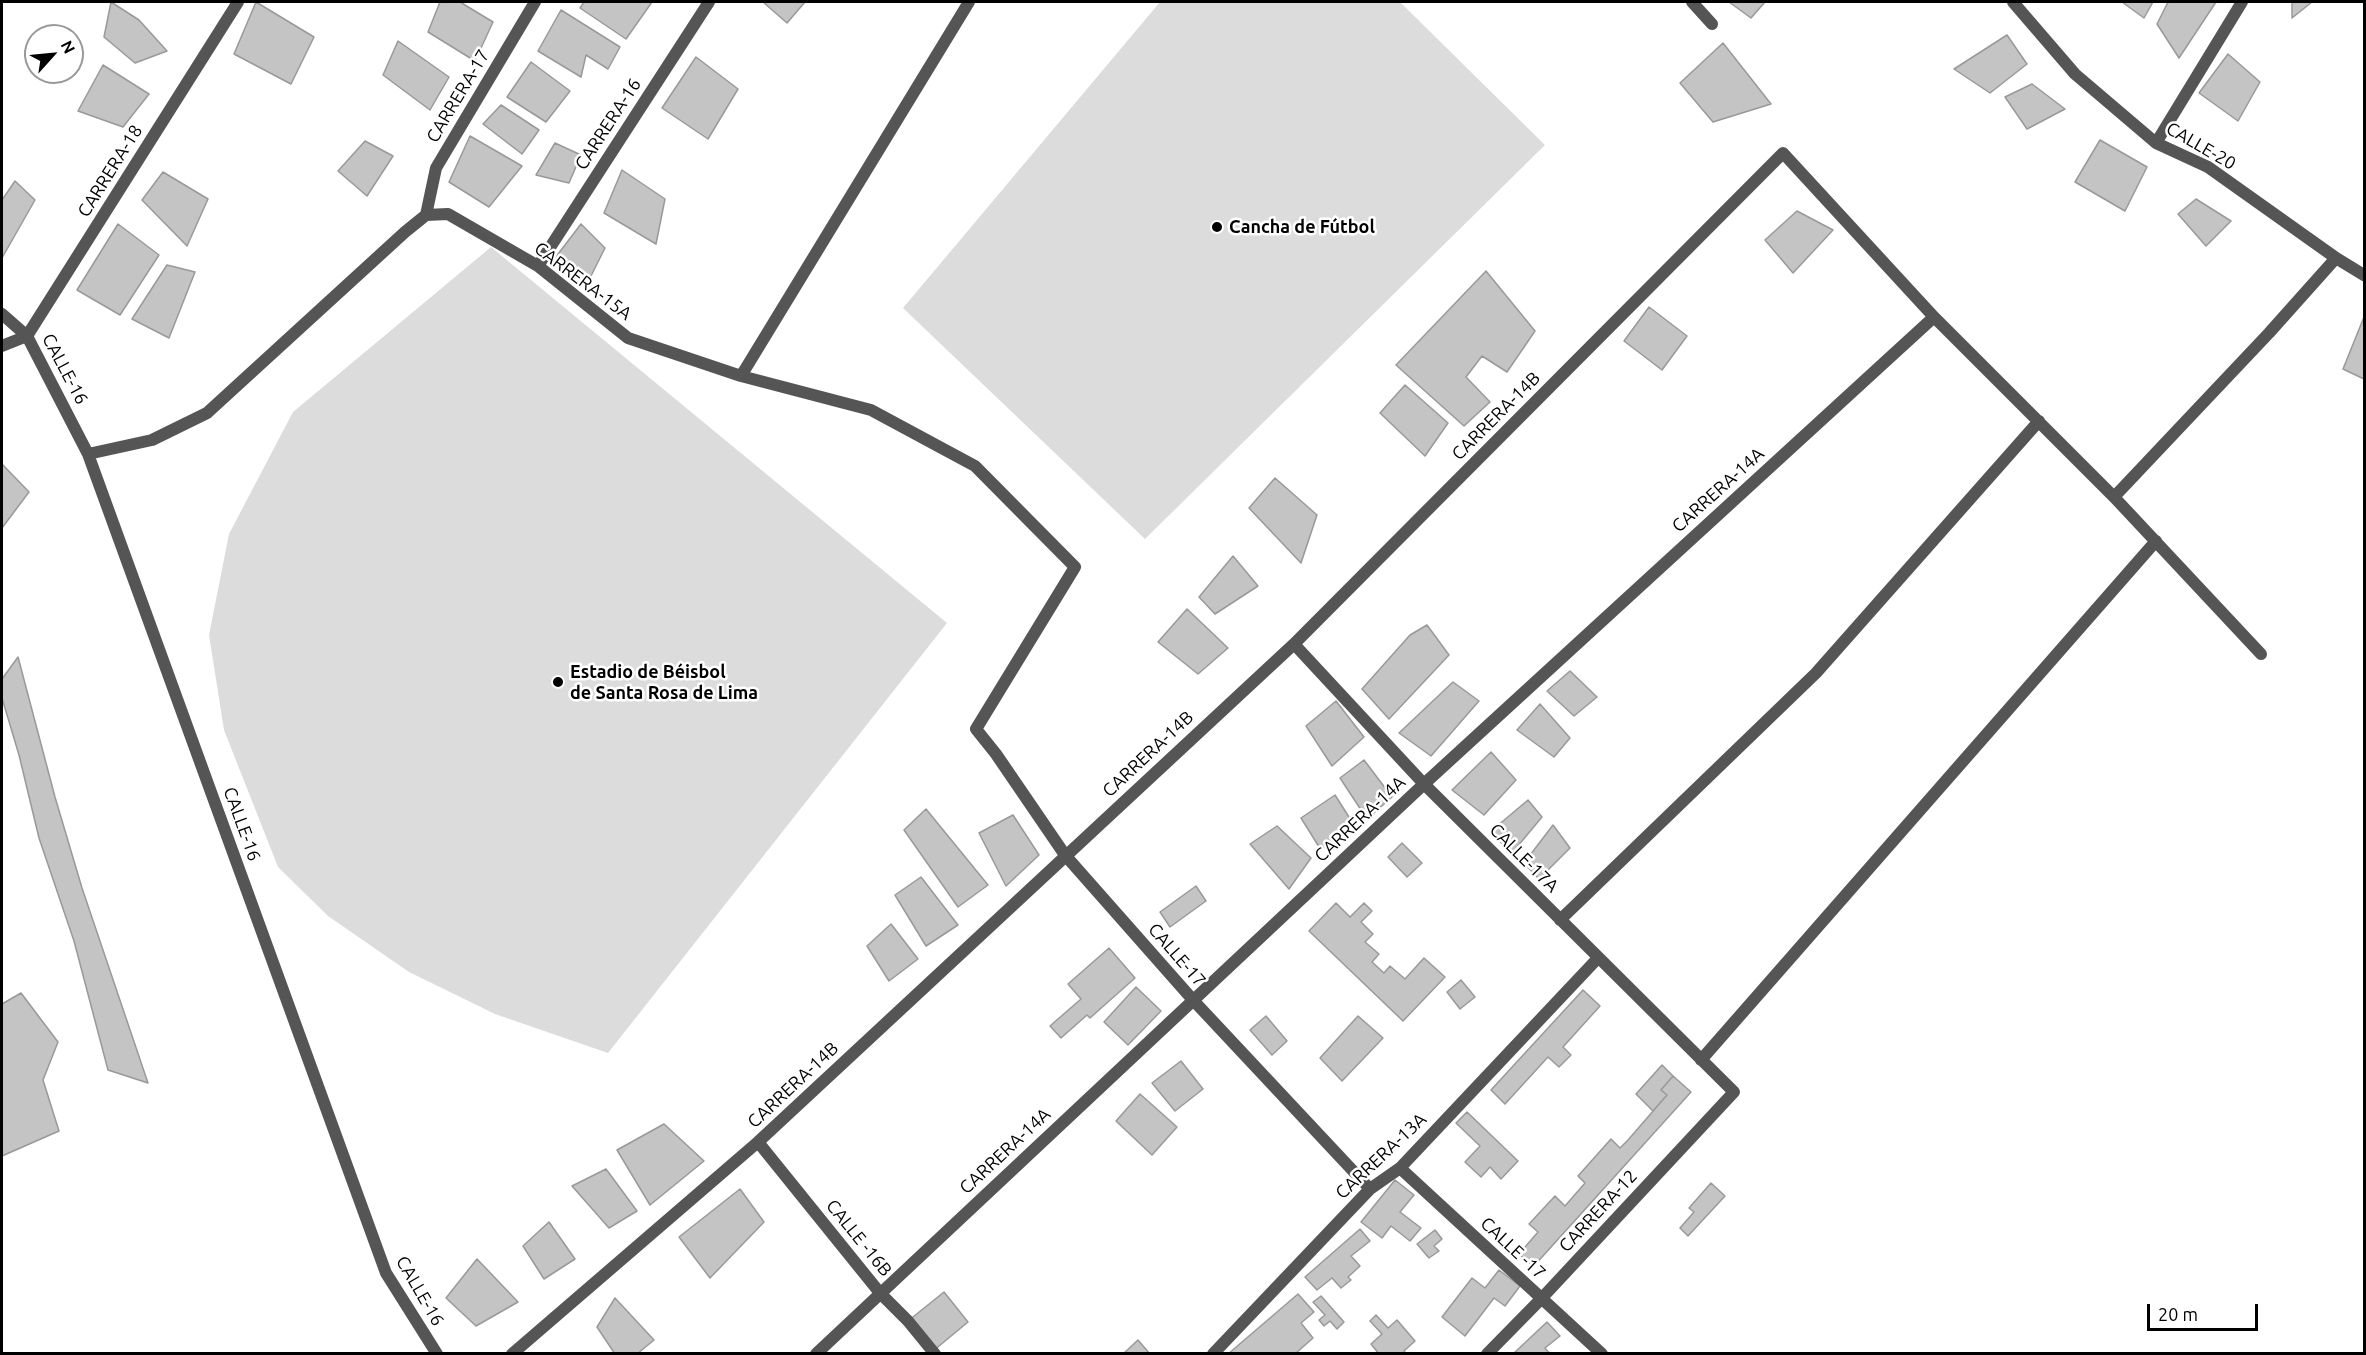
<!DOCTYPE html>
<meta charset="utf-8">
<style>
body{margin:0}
#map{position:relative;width:2366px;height:1355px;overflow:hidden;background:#fff;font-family:Ubuntu,sans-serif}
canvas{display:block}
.frame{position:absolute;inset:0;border:3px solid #000;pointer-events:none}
.north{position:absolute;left:24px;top:24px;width:60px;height:60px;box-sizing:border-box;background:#fff;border:2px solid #999;border-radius:50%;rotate:63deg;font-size:16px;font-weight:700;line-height:24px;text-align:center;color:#000}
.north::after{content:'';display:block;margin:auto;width:21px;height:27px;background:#000;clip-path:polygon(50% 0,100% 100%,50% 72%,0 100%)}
.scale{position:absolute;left:2147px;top:1304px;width:111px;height:27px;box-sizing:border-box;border:3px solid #000;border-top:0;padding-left:8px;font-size:18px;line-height:21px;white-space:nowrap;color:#000;-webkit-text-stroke:4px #fff;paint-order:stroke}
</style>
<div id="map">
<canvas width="2366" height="1355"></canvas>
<div class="frame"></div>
<div class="north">N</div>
<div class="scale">20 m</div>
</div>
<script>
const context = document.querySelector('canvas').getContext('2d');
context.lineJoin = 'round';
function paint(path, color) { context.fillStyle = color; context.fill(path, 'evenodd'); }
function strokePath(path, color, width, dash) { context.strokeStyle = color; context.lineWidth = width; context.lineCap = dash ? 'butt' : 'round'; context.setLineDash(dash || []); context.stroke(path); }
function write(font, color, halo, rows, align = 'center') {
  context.font = font + ' Ubuntu,sans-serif'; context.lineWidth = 5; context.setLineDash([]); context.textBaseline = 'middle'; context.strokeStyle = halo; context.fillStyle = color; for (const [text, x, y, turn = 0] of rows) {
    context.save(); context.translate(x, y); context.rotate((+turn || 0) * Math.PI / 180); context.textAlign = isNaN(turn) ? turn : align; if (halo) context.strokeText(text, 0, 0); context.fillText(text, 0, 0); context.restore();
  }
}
paint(new Path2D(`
 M1160,2H1400L1545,145L1145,539L903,308Z
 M491,247L947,623L608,1053L495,1014L409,972L328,916L278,867L224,730L209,635L229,534L293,412Z`), '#dcdcdc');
const building = new Path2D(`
 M111,2L139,20L167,51L135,63L104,37Z
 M256,2L314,37L291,84L234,54Z
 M440,2H460L493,22L475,61L428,32Z
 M584,2H652L626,39L580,8Z
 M763,2H805L787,23Z
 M1729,2H1765L1751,18Z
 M2122,2H2153L2144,18Z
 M2168,2H2216L2179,58L2157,24Z
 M2292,2H2312L2292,18Z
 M561,10L620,47L608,69L586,55L581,77L538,51Z
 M2007,35L2027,64L1990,93L1954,69Z
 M398,41L449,77L430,110L383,75Z
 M1723,43L1771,104L1713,122L1680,83Z
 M2228,54L2260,82L2238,121L2199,93Z
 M696,57L738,89L708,139L662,108Z
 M531,62L570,91L546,122L507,97Z
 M103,65L149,94L123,127L78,111Z
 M2032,84L2065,109L2027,129L2005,97Z
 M501,105L539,130L522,154L483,124Z
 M470,136L522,166L489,207L449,182Z
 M2100,140L2147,167L2125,211L2075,182Z
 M365,141L393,156L367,196L338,171Z
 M555,143L581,155L569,183L536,175Z
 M622,170L665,199L656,244L604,213Z
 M163,172L208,199L187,246L142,200Z
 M15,181L35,200L2,258V200Z
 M2196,199L2231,221L2206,246L2178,214Z
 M1797,211L1833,230L1793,273L1765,240Z
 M118,224L159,255L120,315L77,290Z
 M581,224L605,248L585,288L555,258Z
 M167,265L195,272L169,338L132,319Z
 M1486,271L1535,331L1507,372L1482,356L1466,377L1490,402L1464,426L1396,365Z
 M1649,307L1687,336L1662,370L1624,341Z
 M2364,317V379L2343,369Z
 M1405,385L1448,423L1425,456L1380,413Z
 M2,464L29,492L2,528Z
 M1275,478L1317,515L1301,563L1249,508Z
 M1233,556L1258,586L1215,614L1199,597Z
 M1187,609L1228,648L1198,674L1158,642Z
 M1427,625L1449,655L1389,719L1362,689L1410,635Z
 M18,657L55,797L82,888L148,1083L108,1070L74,941L39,838L19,755L2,698V679Z
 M1570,671L1597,697L1574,716L1547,691Z
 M1453,682L1479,701L1431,756L1399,733Z
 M1336,701L1364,737L1332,766L1306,726Z
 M1540,704L1570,738L1554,757L1517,730Z
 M1491,752L1516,780L1484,815L1452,790Z
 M1364,760L1392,797L1367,819L1340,778Z
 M1335,795L1354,825L1321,850L1301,818Z
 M1528,800L1542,817L1512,853L1490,832Z
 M926,809L988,885L958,907L904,830Z
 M1013,815L1039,855L1006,886L979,833Z
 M1553,825L1570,848L1539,879L1524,863Z
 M1277,826L1311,858L1289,889L1250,844Z
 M1402,843L1422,863L1407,877L1388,857Z
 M921,877L958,925L926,946L895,895Z
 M1196,886L1206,901L1170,927L1160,912Z
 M1336,903L1350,917L1364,903L1372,911L1361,922L1373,934L1365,942L1379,954L1372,962L1384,973L1390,966L1405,979L1424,958L1445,977L1403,1021L1309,931Z
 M891,924L918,959L889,981L867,946Z
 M1109,948L1135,978L1090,1018L1087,1015L1061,1038L1050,1026L1081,999L1068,984Z
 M1461,980L1475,997L1460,1009L1447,992Z
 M1136,987L1161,1011L1128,1045L1104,1022Z
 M1583,990L1600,1006L1563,1047L1571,1055L1559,1067L1548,1057L1505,1104L1491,1090Z
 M21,993L58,1042L43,1080L59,1131L2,1156V1004Z
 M1266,1016L1287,1041L1272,1055L1250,1030Z
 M1358,1016L1383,1038L1342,1081L1320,1058Z
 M1181,1061L1203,1089L1175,1111L1152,1083Z
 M1662,1065L1673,1076L1661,1090L1667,1095L1653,1111L1636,1094Z
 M1673,1076L1691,1092L1533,1267L1519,1254L1538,1232L1529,1224L1555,1196L1565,1206L1585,1183L1578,1176L1611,1139L1620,1148L1628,1140L1667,1095L1661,1090Z
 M1140,1094L1177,1127L1152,1155L1116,1121Z
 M1467,1112L1518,1161L1501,1179L1490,1167L1481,1177L1465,1162L1480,1146L1456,1123Z
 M664,1124L704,1161L650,1205L617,1150Z
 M606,1169L637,1211L609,1228L572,1186Z
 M1395,1180L1414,1195L1400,1212L1421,1228L1410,1241L1391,1226L1382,1238L1361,1222Z
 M1711,1183L1725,1196L1688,1236L1680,1228L1694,1212L1689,1208Z
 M740,1189L764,1222L710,1278L679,1237Z
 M549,1222L575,1259L544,1279L523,1246Z
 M1360,1229L1370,1241L1351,1256L1360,1266L1348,1277L1351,1280L1341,1288L1332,1278L1317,1290L1305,1277Z
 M1435,1230L1442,1239L1434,1246L1439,1251L1429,1258L1417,1244Z
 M477,1259L518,1302L476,1326L446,1298Z
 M1499,1270L1520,1286L1505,1306L1494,1298L1465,1336L1442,1317L1472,1278L1485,1288Z
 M944,1292L968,1322L933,1351L908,1321Z
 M1298,1294L1314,1312L1301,1323L1313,1338L1295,1354H1228Z
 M1321,1296L1344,1322L1337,1329L1330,1321L1324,1326L1319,1320L1325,1315L1313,1302Z
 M615,1298L654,1340L637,1354H615L597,1327Z
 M1376,1315L1388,1328L1397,1320L1415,1341L1404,1351L1407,1354H1379L1371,1344L1382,1334L1370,1321Z
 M1547,1322L1560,1336L1545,1348L1550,1354H1513Z
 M1138,1340L1150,1354H1123Z`);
paint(building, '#c4c4c4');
strokePath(building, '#999', 1.5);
strokePath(new Path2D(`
 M1692,2L1712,24
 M2013,2L2075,74L2156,143L2208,167L2336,258L2364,275
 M2156,143L2242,2
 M426,215L436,168L535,2
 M538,266L709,2
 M2,314L27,336L88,454L386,1273L437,1354
 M2,346L27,336L238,2
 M741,376L969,2
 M88,454L152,440L207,413L405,232L426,215L448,214L538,266L628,338L741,376L871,410L975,466L1075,567L976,729L996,754L1065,855L1193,1000L1370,1189
 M2114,497L2269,333L2336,258
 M1294,644L1424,784L1734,1092L1541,1299L1487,1354
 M1560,920L1816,673L2039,421
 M1701,1060L2156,541
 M758,1142L880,1293L908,1321L935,1354
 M1400,1168L1602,1354
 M512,1354L758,1142L1294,644L1783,153L1934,317L2114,497L2261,654
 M816,1354L1424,784L1934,317
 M1213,1354L1370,1189L1400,1168L1598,958`), '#555', 12);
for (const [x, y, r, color] of [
 [1217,227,6,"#000"],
 [558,682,6,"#000"]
]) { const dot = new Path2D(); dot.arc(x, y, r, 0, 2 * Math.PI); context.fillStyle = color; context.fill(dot); strokePath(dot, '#fff', 2); }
write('18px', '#000', '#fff', [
 ["CARRERA-17",458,96,-59],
 ["CARRERA-16",608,124,-57],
 ["CALLE-20",2201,146,30],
 ["CARRERA-18",110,171,-58],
 ["CARRERA-15A",583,281,37],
 ["CALLE-16",65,369,62],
 ["CARRERA-14B",1496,416,-45],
 ["CARRERA-14A",1718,490,-42],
 ["CARRERA-14B",1148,754,-43],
 ["CARRERA-14A",1360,819,-43],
 ["CALLE-16",242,824,70],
 ["CALLE-17A",1524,858,45],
 ["CALLE-17",1177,955,49],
 ["CARRERA-14B",793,1085,-43],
 ["CARRERA-14A",1005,1151,-43],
 ["CARRERA-13A",1381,1156,-43],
 ["CARRERA-12",1598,1211,-47],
 ["CALLE -16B",859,1238,51],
 ["CALLE -17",1513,1248,43],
 ["CALLE-16",420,1291,60]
]);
write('bold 18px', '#000', '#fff', [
 ["Cancha de Fútbol",1229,227],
 ["Estadio de Béisbol",570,672],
 ["de Santa Rosa de Lima",570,693]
], 'left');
</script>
